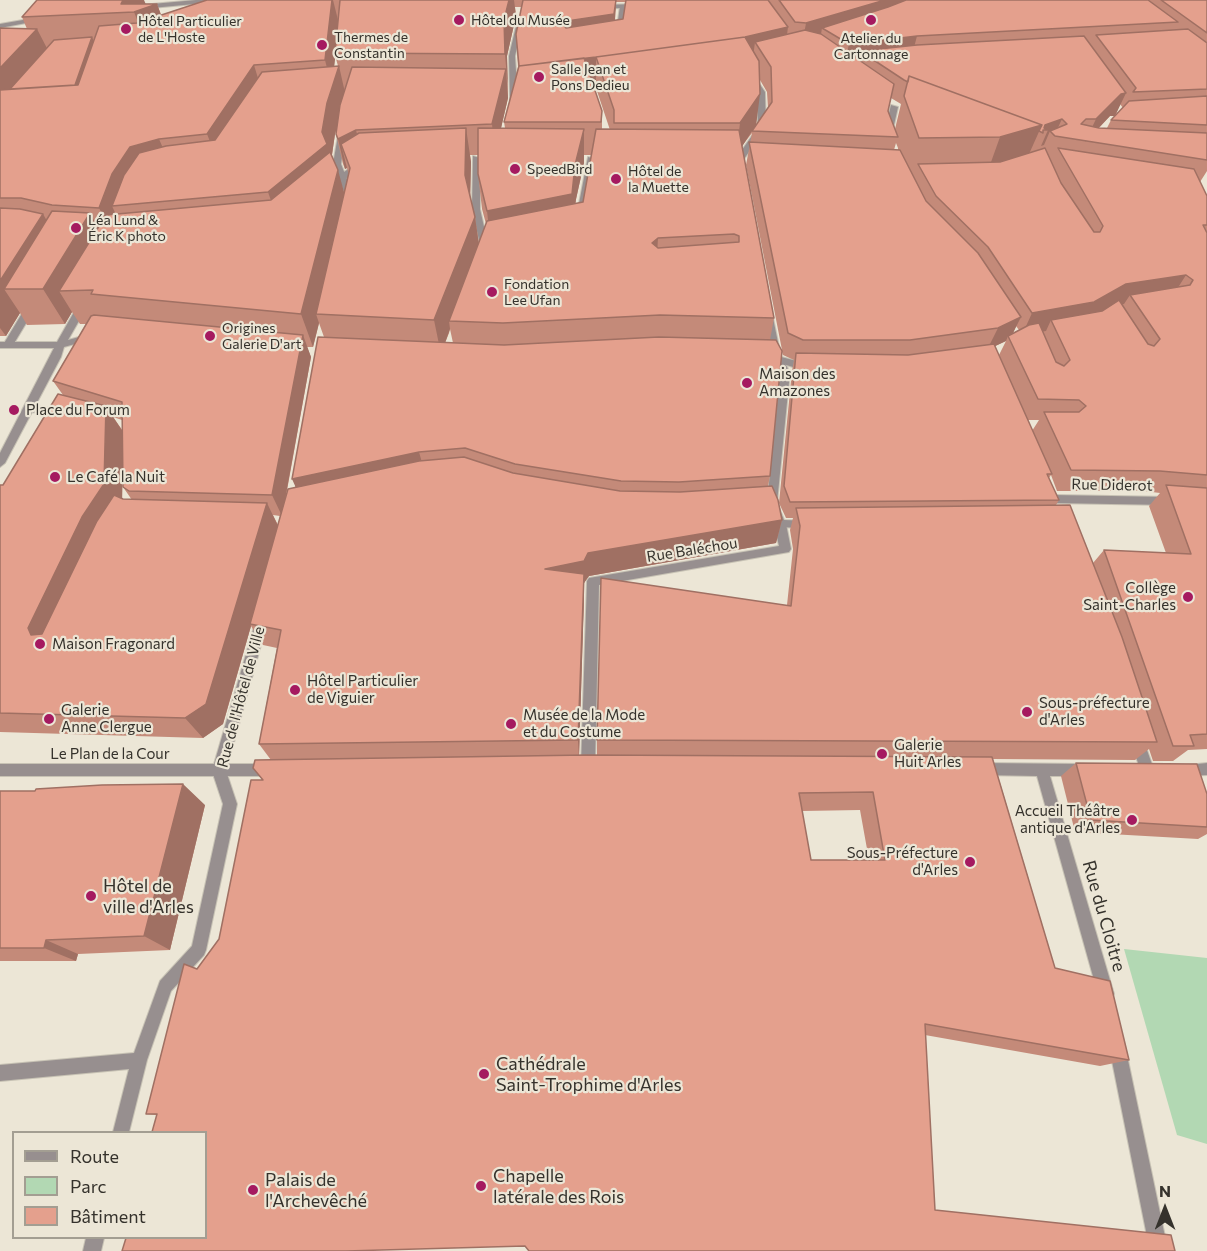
<!DOCTYPE html>
<meta charset="utf-8">
<style>
body{margin:0}
#map{position:relative;width:1207px;height:1251px;overflow:hidden;background:#ece6d6;font-family:Commissioner,sans-serif}
canvas{display:block}
.legend{position:absolute;left:12px;top:1131px;width:195px;height:108px;box-sizing:border-box;background:#ece6d6;border:2px solid #a39e92;margin:0;padding:8px 10px;list-style:none;font-size:18px;color:#35322c}
.legend li{display:flex;align-items:center;gap:12px;height:30px}
.legend b{width:30px;border:2px solid #a39e92}
.north{position:absolute;left:1135px;top:1179px;width:60px;height:60px;-webkit-text-stroke:4px #ece6d6;paint-order:stroke;rotate:0deg;font-size:16px;font-weight:700;line-height:24px;text-align:center;color:#35322c}
.north::after{content:'';display:block;margin:auto;width:21px;height:27px;background:#35322c;clip-path:polygon(50% 0,100% 100%,50% 72%,0 100%)}
</style>
<div id="map">
<canvas width="1207" height="1251"></canvas>
<ul class="legend">
<li><b style="height:8px;background:#978f8f"></b>Route</li>
<li><b style="height:16px;background:#b2d8b3"></b>Parc</li>
<li><b style="height:16px;background:#e4a08d"></b>Bâtiment</li>
</ul>
<div class="north">N</div>
</div>
<script>
const context = document.querySelector('canvas').getContext('2d');
context.lineJoin = 'round';
function paint(path, color) { context.fillStyle = color; context.fill(path, 'evenodd'); }
function strokePath(path, color, width, dash) { context.strokeStyle = color; context.lineWidth = width; context.lineCap = dash ? 'butt' : 'round'; context.setLineDash(dash || []); context.stroke(path); }
function write(font, color, halo, rows, align = 'center') {
  context.font = font + ' Commissioner,sans-serif'; context.lineWidth = 4.5; context.setLineDash([]); context.textBaseline = 'middle'; context.strokeStyle = halo; context.fillStyle = color; for (const [text, x, y, turn = 0] of rows) {
    context.save(); context.translate(x, y); context.rotate((+turn || 0) * Math.PI / 180); context.textAlign = isNaN(turn) ? turn : align; if (halo) context.strokeText(text, 0, 0); context.fillText(text, 0, 0); context.restore();
  }
}
paint(new Path2D(`
 M1124,949L1207,958V1144L1177,1135Z`), '#b2d8b3');
const service = new Path2D(`
 M620,6L625,7L622,35L619,37L616,35Z
 M473,156L480,158V209L489,249L485,252L481,249L472,209Z
 M768,315L773,318L781,357L790,372L777,503L784,520L810,521L812,524L810,527L806,528L776,527L767,503L780,372L771,357L763,318Z
 M1053,495L1169,497L1174,501L1169,505L1053,503L1048,499Z`);
const pedestrian = new Path2D(`
 M520,20L523,22L515,56L518,102L514,104L510,102L509,56L517,22Z
 M339,130L346,132L341,164L356,202L352,204L348,202L333,164Z
 M588,157L595,159L584,219L580,221L576,219Z
 M32,302L37,305L13,345L11,347H5L3,345L27,305Z
 M29,405L64,409L69,413L64,417L25,411L24,409Z
 M780,520L786,524L791,549L789,552L599,585L595,766L593,770L588,772L583,770L581,766L587,581L589,578L779,546L774,524Z
 M262,615L266,616L268,620L226,771L237,804L206,950L204,955L171,991L147,1060L129,1132H113L129,1069L0,1081V1065L134,1053L160,981L192,946L223,804L212,771L256,620L258,616Z
 M86,1238H104L101,1251H83Z`);
const minor = new Path2D(`
 M196,0H219L216,2L141,9L138,7L141,5Z
 M639,4L642,6L641,7L600,9L597,7L600,5Z
 M40,17L43,19L42,20L0,28V24Z
 M753,76L755,77L765,92L766,127L742,162H739L735,160L758,127L757,92L750,78Z
 M891,105L898,107L892,134L888,136L884,134Z
 M358,162L365,164L332,189H326V185Z
 M83,302L88,305L68,340L90,334L95,337L93,339L64,347L61,357L5,463L0,467V453L54,348H0V342H57L78,305Z
 M766,353L812,365L814,367L809,370H803L763,358L761,356Z
 M1137,734L1142,736L1154,770L1152,774L1147,776L1142,774L1130,740L1132,736Z
 M982,763L1085,764L1090,766L1092,770L1090,774L1085,776H1050L1114,994L1111,999L1106,1002L1101,999L1098,994L1037,776L982,775L977,773L975,769L977,765Z
 M1207,763V775L1183,776L1178,774L1176,770L1178,766Z
 M0,764H272L277,766L279,770L277,774L272,776H0Z
 M1117,1038L1123,1040L1125,1046L1168,1251H1150L1109,1046L1111,1040Z`);
strokePath(service, '#c7c2b4', 2);
strokePath(pedestrian, '#c7c2b4', 2);
strokePath(minor, '#c7c2b4', 2);
paint(service, '#978f8f');
paint(pedestrian, '#978f8f');
paint(minor, '#978f8f');
paint(new Path2D(`
 M207,0H1207V171L1200,182L1207,197V749L1188,750L1173,761H1153L1149,749L1135,760L993,759L1055,968L1129,1060L1100,1066L925,1035L525,1246L156,1115L146,1114L197,969L219,939L263,780L271,760L259,744L277,648L263,645L251,626L223,724L203,738L0,732V485H3L63,395L53,381L86,324H80L72,312L65,324L27,325L20,313L6,336H0V28L27,29L22,17L146,4H157L161,15ZM616,2H625L623,19L615,21ZM515,7H522L516,34L518,67L504,122L505,128H501L508,98L507,56L516,16ZM335,55L338,66H334ZM591,80H596V88L610,130L602,129V111ZM760,80L767,92L768,108L756,125ZM891,98L901,104L895,129L888,111ZM1120,104L1123,108L1111,120L1107,128H1099L1110,116H1115ZM337,128L336,134L343,164L345,169L347,168L349,176L344,194L332,155L335,134ZM752,133L746,165L782,350L770,340L774,318L742,146ZM896,143L898,148V150H894ZM470,155H478V174L482,209L486,224L479,244L475,217L470,196L471,162ZM584,155H592L583,202L575,204L584,163ZM319,323L324,337L295,487L286,496L311,357L307,347H313ZM1016,326L1019,330L1013,333ZM450,329L453,343H445L449,333ZM1006,341L999,355L995,346ZM782,352L783,355L794,360L792,371L779,503L786,518H793L790,530L793,549L787,605L597,740V755H579L584,597V583L589,576L776,543L782,520L768,486L770,476ZM113,417L122,420L123,431ZM1027,420H1039L1032,431ZM123,443V487L132,500L122,499ZM1051,475L1057,491H1144L1160,493L1149,506L1166,553L1104,550L1093,563L1056,505L1059,500L1049,478ZM273,515L280,516L278,525ZM860,810L869,860H811L802,811Z
 M1076,763L1207,794V834L1198,839L1075,832L1061,776Z
 M0,791L205,805L170,950L78,954L76,961H0Z`), '#c48a79');
paint(new Path2D(`
 M123,0H144L147,7L157,4L169,36L147,44L134,12L121,4Z
 M332,0H333L339,24L332,86L339,66L346,97L335,134L331,161L279,224L268,192L322,132L327,103L332,88L325,60Z
 M509,0H514L516,16L507,56L508,90L505,54L504,20Z
 M616,0L614,36L568,43L563,24L567,21Z
 M885,0H933L822,28L820,40L802,46L806,23Z
 M788,27L785,50L755,42L753,57H596Z
 M37,29L52,58L0,116V68Z
 M917,36L911,59L860,51L857,65L844,66L849,44Z
 M92,37L100,56L83,107L74,88Z
 M596,57V80L520,89L519,66Z
 M254,65L263,95L219,164L207,134Z
 M506,69L508,98L495,154L492,124Z
 M1126,93L1115,116H1110L1085,142L1096,119L1121,94Z
 M760,94L756,126L752,131L736,156L740,123Z
 M1062,119L1054,136L1050,131L1044,145L1041,146L1048,130H1043L1045,125Z
 M1042,125L1025,163L986,176L1000,137Z
 M466,128L471,162L470,209L465,175Z
 M584,129V163L576,199L573,229L491,246L487,211L575,165Z
 M356,130L363,159L341,144L347,168L345,169L338,139Z
 M159,139L172,169L112,206L120,223L115,238L99,208L112,174L130,147Z
 M338,170L347,203L316,314L319,323L313,347L301,314Z
 M90,213L109,248L59,291L72,312L65,324L43,289Z
 M43,214L60,244L4,289L20,313L6,336L0,328V281Z
 M475,217L480,252L449,321L450,329L441,354L434,320Z
 M658,238L656,272L652,243Z
 M1186,275L1172,297L1130,295L1124,304L1114,306L1082,324L1051,320L1046,331L1022,335L1032,313L1126,284Z
 M1021,317L1010,339L1008,336L1006,341L987,350L998,328Z
 M303,335L311,357L282,516L272,495Z
 M106,406L123,432L122,509L51,650L31,635L28,628Z
 M419,452L425,473L301,499L292,479Z
 M267,503L279,528L250,624L251,626L223,724L203,738L185,718Z
 M782,520L776,543L589,576L584,583V597L579,758L578,740L545,569L588,553Z
 M183,784L205,805L170,950L144,936Z
 M46,940L78,954L76,961L44,948Z`), '#a07063');
const building = new Path2D(`
 M37,0H123L121,4H157L134,12L22,17Z
 M207,0H332L325,60L254,65L207,134L159,139L130,147L112,174L99,208L52,205L21,198H0V90L78,85L99,26L137,23Z
 M340,0H509L504,20L505,54L335,53Z
 M523,0H616L614,14L567,21L563,24L566,28L623,19L626,0H768L788,27L745,37L596,57L519,66L516,34Z
 M779,0H885L806,23L795,22Z
 M906,0H1148L1178,22L917,36L849,44L822,28L888,7Z
 M1161,0H1207V33Z
 M0,28L37,29L0,68Z
 M1188,29L1207,43V89L1133,92L1136,88L1096,35Z
 M805,30L821,34L894,84L888,111L898,137L752,131L772,102L771,67L755,42Z
 M1084,36L1126,93L1121,94L1096,119H1086L1081,124L1099,128L1207,133V160L1055,136L1050,131L1067,124L1062,119L1045,125L1044,128L1048,130H1043V133L1039,131L1042,125L909,76L908,82L904,80L860,51L917,45Z
 M92,37L75,85L10,89L54,40Z
 M745,37L759,61L760,94L740,123H614V110L596,57Z
 M584,58L602,111L601,122H504L519,66Z
 M339,66L327,103L322,132L327,144L268,192L112,206L124,175L139,153L166,146L215,140L262,72Z
 M352,67L506,69L492,124L356,130L338,139L336,134L340,105Z
 M909,76L1042,125L1000,137L919,138L904,96Z
 M1207,96V125L1111,120L1129,101Z
 M466,128L465,175L475,217L434,320L316,314L350,168L341,144L359,133Z
 M478,128L584,129L575,165L572,194L487,211L478,174Z
 M596,129L739,130L774,318L660,315L503,323L449,321L487,221L583,202ZM734,234L739,236V242L658,248L652,243L658,238Z
 M749,142L900,150L926,201L978,253L1021,317L998,328L910,340H803L788,333Z
 M1045,148L1061,183L1094,232H1100L1103,226L1058,148L1194,169L1207,196V225H1203L1207,233V475L1160,471L1071,470L1044,412H1079L1086,406L1079,400L1038,399L1008,336L1029,325L1039,323L1056,362L1064,366L1070,360L1051,320L1102,311L1119,300L1148,344L1154,346L1160,339L1130,295L1190,285L1193,280L1186,275L1126,284L1094,302L1032,313L988,247L936,196L918,164L1000,162Z
 M330,152L338,170L301,314L91,294L93,290L59,291L106,215L271,200Z
 M0,208L20,209L43,214L0,281Z
 M52,211L90,213L43,289H4Z
 M94,315L303,335L272,495L129,491L123,487L122,402L53,381L91,316Z
 M318,337L504,345L659,337L776,340L782,351L770,476L679,482L621,481L515,464L465,448L419,452L292,479Z
 M994,344L1052,474H1047L1059,500L790,502L784,486L796,353L908,355Z
 M58,394L106,406L104,484L82,517L28,628L31,635L42,634L97,521L114,495L123,499L267,503L206,704L185,718L0,713V485H3Z
 M464,457L513,473L620,491L680,492L772,486L778,500L782,520L588,553L584,561L545,569L584,574L578,740L259,744L281,630L250,624L288,489L419,461Z
 M1166,485L1207,488V734L1190,735L1194,746H1173L1104,550L1191,554Z
 M1070,505L1122,637L1157,742L597,740L601,578L791,606L800,526L796,508Z
 M587,755L992,757L1055,968L1110,981L1129,1060L925,1024L935,1210L1171,1235L1175,1251H529L525,1246L346,1251H122L126,1238H206V1132H152L157,1114H146L184,964L197,969L219,939L251,780H263L253,768L255,760ZM873,792L885,860H811L799,793Z
 M1076,763L1197,764L1207,794V827L1091,820Z
 M183,784L144,936L46,940L44,948H0V791H35L36,789L102,785Z`);
paint(building, '#e4a08d');
strokePath(building, '#a07063', 1.5);
for (const [x, y, r, color] of [
 [459,20,6,"#a51a60"],
 [871,20,6,"#a51a60"],
 [126,29,6,"#a51a60"],
 [322,45,6,"#a51a60"],
 [539,77,6,"#a51a60"],
 [515,169,6,"#a51a60"],
 [616,179,6,"#a51a60"],
 [76,228,6,"#a51a60"],
 [492,292,6,"#a51a60"],
 [210,336,6,"#a51a60"],
 [747,383,6,"#a51a60"],
 [14,410,6,"#a51a60"],
 [55,477,6,"#a51a60"],
 [1188,597,6,"#a51a60"],
 [40,644,6,"#a51a60"],
 [295,690,6,"#a51a60"],
 [1027,712,6,"#a51a60"],
 [49,719,6,"#a51a60"],
 [511,724,6,"#a51a60"],
 [882,754,6,"#a51a60"],
 [1132,820,6,"#a51a60"],
 [970,862,6,"#a51a60"],
 [91,896,6,"#a51a60"],
 [484,1074,6,"#a51a60"],
 [481,1186,6,"#a51a60"],
 [253,1190,6,"#a51a60"]
]) { const dot = new Path2D(); dot.arc(x, y, r, 0, 2 * Math.PI); context.fillStyle = color; context.fill(dot); strokePath(dot, '#ece6d6', 2); }
write('14px', '#35322c', '#ece6d6', [
 ["Hôtel du Musée",471,20],
 ["Hôtel Particulier",138,21],
 ["de L'Hoste",138,37],
 ["Thermes de",334,37],
 ["Constantin",334,53],
 ["Atelier du",871,38,"center"],
 ["Cartonnage",871,54,"center"],
 ["Salle Jean et",551,69],
 ["Pons Dedieu",551,85],
 ["SpeedBird",527,169],
 ["Hôtel de",628,171],
 ["la Muette",628,187],
 ["Léa Lund &",88,220],
 ["Éric K photo",88,236],
 ["Fondation",504,284],
 ["Lee Ufan",504,300],
 ["Origines",222,328],
 ["Galerie D'art",222,344]
], 'left');
write('15px', '#35322c', '#ece6d6', [
 ["Maison des",759,374],
 ["Amazones",759,391],
 ["Place du Forum",26,410],
 ["Le Café la Nuit",67,477],
 ["Collège",1176,588,"right"],
 ["Saint-Charles",1176,605,"right"],
 ["Maison Fragonard",52,644],
 ["Hôtel Particulier",307,681],
 ["de Viguier",307,698],
 ["Sous-préfecture",1039,703],
 ["d'Arles",1039,720],
 ["Galerie",61,710],
 ["Anne Clergue",61,727],
 ["Musée de la Mode",523,715],
 ["et du Costume",523,732],
 ["Galerie",894,745],
 ["Huit Arles",894,762],
 ["Accueil Théâtre",1120,811,"right"],
 ["antique d'Arles",1120,828,"right"],
 ["Sous-Préfecture",958,853,"right"],
 ["d'Arles",958,870,"right"]
], 'left');
write('15px', '#35322c', '#ece6d6', [
 ["Rue Diderot",1112,485,1],
 ["Rue Baléchou",692,550,-9],
 ["Rue de l'Hôtel de Ville",241,697,-75],
 ["Le Plan de la Cour",110,754]
]);
write('18px', '#35322c', '#ece6d6', [
 ["Hôtel de",103,886],
 ["ville d'Arles",103,907],
 ["Cathédrale",496,1064],
 ["Saint-Trophime d'Arles",496,1085],
 ["Chapelle",493,1176],
 ["latérale des Rois",493,1197],
 ["Palais de",265,1180],
 ["l'Archevêché",265,1201]
], 'left');
write('18px', '#35322c', '#ece6d6', [
 ["Rue du Cloitre",1104,916,74]
]);
</script>
